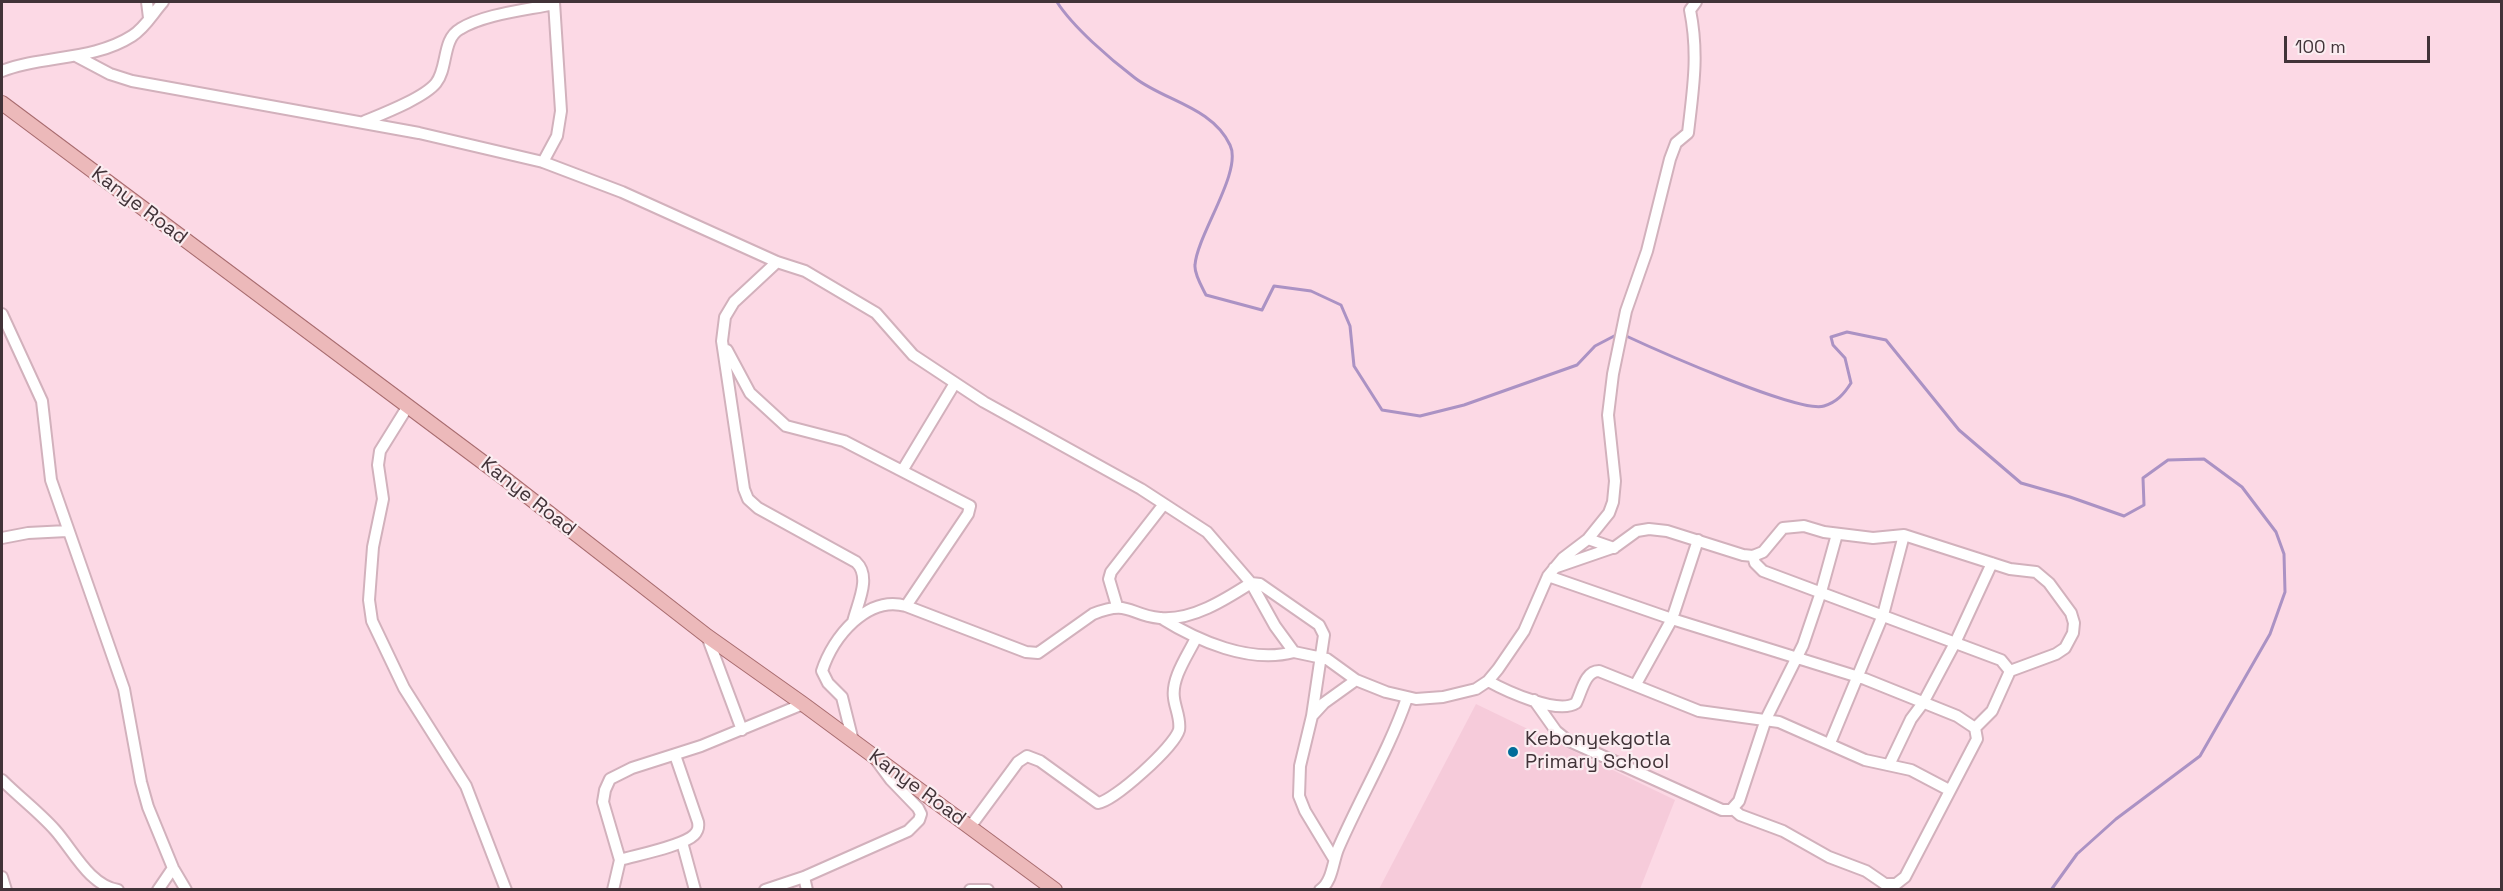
<!DOCTYPE html>
<style>
body{margin:0}
#map{position:relative;width:2503px;height:891px;overflow:hidden;background:#fcd9e5;font-family:"Space Grotesk",sans-serif}
canvas{display:block}
.frame{position:absolute;inset:0;border:3px solid #413338;pointer-events:none}
.scale{position:absolute;left:2284px;top:36px;width:146px;height:27px;box-sizing:border-box;border:3px solid #413338;border-top:0;padding-left:8px;font-size:18px;line-height:21px;white-space:nowrap;color:#413338;-webkit-text-stroke:4px #fbedf1;paint-order:stroke}
</style>
<div id="map">
<canvas width="2503" height="891"></canvas>
<div class="frame"></div>
<div class="scale">100 m</div>
</div>
<script>
const context = document.querySelector('canvas').getContext('2d');
context.lineJoin = 'round';
function paint(path, color) { context.fillStyle = color; context.fill(path, 'evenodd'); }
function strokePath(path, color, width, dash) { context.strokeStyle = color; context.lineWidth = width; context.lineCap = dash ? 'butt' : 'round'; context.setLineDash(dash || []); context.stroke(path); }
function write(font, color, halo, rows, align = 'center') {
  context.font = font + ' "Space Grotesk",sans-serif'; context.lineWidth = 4.5; context.setLineDash([]); context.textBaseline = 'middle'; context.strokeStyle = halo; context.fillStyle = color; for (const [text, x, y, turn = 0] of rows) {
    context.save(); context.translate(x, y); context.rotate((+turn || 0) * Math.PI / 180); context.textAlign = isNaN(turn) ? turn : align; if (halo) context.strokeText(text, 0, 0); context.fillText(text, 0, 0); context.restore();
  }
}
paint(new Path2D(`
 M1476,704L1675,800L1640,889H1379Z`), '#f6cbda');
strokePath(new Path2D(`
 M1057,2C1073,27 1110,59 1135,78C1165,101 1212,107 1230,145C1243,171 1197,235 1195,265C1194,274 1202,287 1206,295L1262,310L1274,286L1311,291L1341,305L1350,326L1354,366L1382,410L1420,416L1464,405L1577,365L1595,346L1618,334
 M1624,335C1654,349 1800,414 1824,406C1837,402 1844,394 1851,383L1845,358L1833,345L1831,337L1847,332L1886,340L1959,430L2021,483L2070,497L2124,516L2144,505L2143,478L2168,460L2204,459L2242,487L2276,532L2284,554L2285,592L2270,634L2200,756L2116,819L2077,854L2051,890`), '#ab92c4', 3);
const minor = new Path2D(`
 M147,2L149,18
 M76,56L110,74L132,81L419,133L543,162L622,192L777,262L805,271L876,313L913,355L984,402L1141,489L1207,532L1251,583L1275,626L1294,652L1327,659L1356,680L1386,692L1416,699L1443,697L1476,689L1488,681L1498,669L1524,631L1548,576L1563,558L1588,539L1609,513L1613,502L1615,481L1608,415L1613,374L1626,311L1647,251L1670,159L1676,143L1688,133C1693,89 1699,55 1690,10L1696,2
 M2,71C43,55 93,61 132,36C145,28 153,13 163,2
 M363,122C382,114 424,98 436,83C448,68 442,39 460,29C484,14 526,10 554,4
 M543,162L557,136L561,111L554,2
 M777,262L734,302L725,317L722,341L744,489L748,499L758,508L856,562C872,577 857,604 853,622
 M2,314L42,401L51,480L124,689L141,782L148,807L173,868L186,890
 M727,350L750,393L786,426L844,441L970,506L968,514L906,606
 M408,406L380,451L378,465L383,499L373,547L371,573L369,600L372,621L404,688L466,786L506,890
 M902,471L955,383
 M2,538L28,533L67,531
 M1588,539L1614,548
 M1753,556L1755,563L1763,571L2001,660L2010,671
 M1554,568L1615,547L1637,531L1649,529L1667,531L1743,555L1753,556L1763,552L1783,528L1804,526L1824,532L1873,538L1904,535L2010,569L2036,572L2049,583L2071,613L2074,623L2073,633L2065,648L2056,654L2010,671L1992,711L1975,728
 M1548,576L1672,619L1865,679L1957,716L1975,728L1977,739L1905,877L1896,884H1885L1866,871L1829,857L1783,831L1740,815L1733,809
 M1117,606L1109,579L1111,572L1164,504
 M1161,618C1198,641 1250,664 1294,652
 M707,636L742,730
 M1488,681C1506,691 1558,715 1576,703C1582,691 1585,671 1599,671L1699,711L1779,722L1865,760L1911,770L1949,790
 M1636,684L1672,619L1698,540
 M1534,700L1556,731L1567,740L1722,810H1731L1739,801L1766,719L1803,645L1821,592L1837,534
 M1312,716L1324,703L1356,680
 M853,741L842,697L828,683L822,671C833,637 867,595 906,606L1026,652L1038,653L1093,614C1130,599 1128,615 1160,618C1192,621 1226,599 1251,583L1260,584L1319,625L1324,635L1312,716L1300,766L1299,796L1305,811L1334,859
 M1830,743L1883,615L1904,535
 M1889,765L1911,719L1923,703L1955,643L1992,563
 M2,780C19,797 39,812 55,830C73,850 89,885 118,890
 M970,827L1018,762L1027,756L1040,761L1098,803C1114,801 1174,747 1179,730C1181,719 1175,708 1174,698C1171,678 1188,655 1196,638
 M682,842L695,890
 M620,860C637,855 683,846 694,835C698,831 699,828 698,822L675,755
 M2,877L6,890
 M804,877L807,890
 M158,890L173,868
 M613,890L620,860L603,802L605,790L610,779L632,768L701,746L803,704
 M765,890L804,877L908,831L919,820L921,814L918,808L891,780L877,761
 M970,890H988
 M1320,890C1332,883 1333,861 1338,849C1360,798 1389,750 1407,698`);
const major = new Path2D(`
 M2,103L504,478L707,636L803,704L1055,890`);
strokePath(minor, '#d2b1bc', 14);
strokePath(major, '#a86c6f', 16);
strokePath(minor, '#fff', 10);
strokePath(major, '#ecb9ba', 14);
for (const [x, y, r, color] of [
 [1513,752,6,"#016c99"]
]) { const dot = new Path2D(); dot.arc(x, y, r, 0, 2 * Math.PI); context.fillStyle = color; context.fill(dot); strokePath(dot, '#fbedf1', 2); }
write('20px', '#413338', '#fbedf1', [
 ["Kanye Road",139,206,37],
 ["Kanye Road",528,497,38],
 ["Kanye Road",917,788,36]
]);
write('20px', '#413338', '#fbedf1', [
 ["Kebonyekgotla",1525,740],
 ["Primary School",1525,763]
], 'left');
</script>
